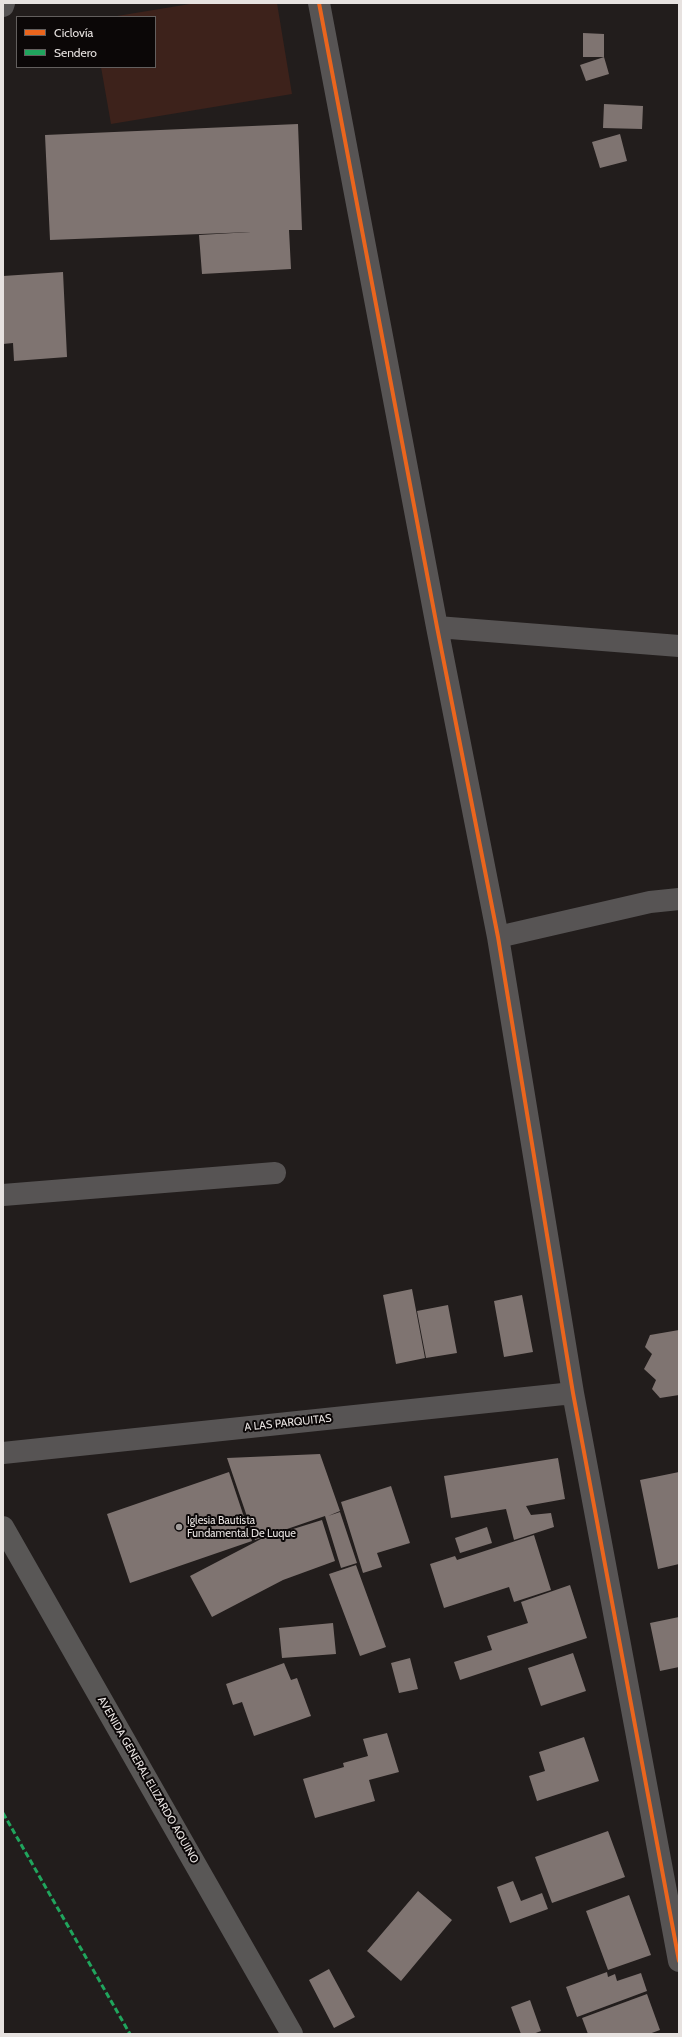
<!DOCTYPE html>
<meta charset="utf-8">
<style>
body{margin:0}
#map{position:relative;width:682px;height:2037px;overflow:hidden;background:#221d1c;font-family:Cabin,sans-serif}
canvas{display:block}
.frame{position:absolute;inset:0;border:4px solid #e7e2e0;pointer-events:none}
.legend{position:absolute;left:16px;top:16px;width:140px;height:52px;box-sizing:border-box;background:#0b0707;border:1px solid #635f5e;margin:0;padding:5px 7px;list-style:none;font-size:12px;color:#e7e2e0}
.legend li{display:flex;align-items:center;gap:8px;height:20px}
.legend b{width:20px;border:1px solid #635f5e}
</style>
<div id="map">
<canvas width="682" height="2037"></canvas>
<div class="frame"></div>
<ul class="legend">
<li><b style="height:5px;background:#eb651d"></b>Ciclovía</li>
<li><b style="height:5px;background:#20a55d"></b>Sendero</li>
</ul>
</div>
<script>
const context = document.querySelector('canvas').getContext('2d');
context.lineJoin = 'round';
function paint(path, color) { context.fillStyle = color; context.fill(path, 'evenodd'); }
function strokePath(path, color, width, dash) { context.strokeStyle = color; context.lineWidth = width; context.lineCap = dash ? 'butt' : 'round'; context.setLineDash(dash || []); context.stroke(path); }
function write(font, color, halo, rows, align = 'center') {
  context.font = font + ' Cabin,sans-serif'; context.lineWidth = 4; context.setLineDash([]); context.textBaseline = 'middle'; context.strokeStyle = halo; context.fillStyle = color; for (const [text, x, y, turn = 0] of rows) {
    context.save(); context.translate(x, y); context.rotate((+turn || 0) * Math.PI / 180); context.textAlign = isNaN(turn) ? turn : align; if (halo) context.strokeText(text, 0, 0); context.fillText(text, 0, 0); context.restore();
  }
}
paint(new Path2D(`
 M196,3H277L292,94L111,124L101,67H155V17H111Z`), '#3d221b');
paint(new Path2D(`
 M583,33L604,34V57L609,74L586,81L580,65L604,57H583Z
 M604,104L643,106L642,129L603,128Z
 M298,124L302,230H289L291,269L202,274L199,235L251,232L50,240L45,135Z
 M620,134L627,161L600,168L592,142Z
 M63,272L67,357L14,361L13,343L3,344V276Z
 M412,1289L425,1358L396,1364L383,1295Z
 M522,1295L533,1352L504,1357L494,1301Z
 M448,1305L457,1353L426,1358L417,1311Z
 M679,1330V1395L660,1398L652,1389L656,1380L644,1369L652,1354L645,1347L650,1335Z
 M320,1454L340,1511L328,1516L340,1512L357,1563L341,1568L325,1516L255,1540L227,1458Z
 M558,1458L565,1499L526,1506L531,1515L551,1513L554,1527L514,1540L506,1509L451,1518L444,1476Z
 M229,1472L252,1541L130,1583L107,1514Z
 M679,1472V1564L658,1569L640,1480Z
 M391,1486L410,1543L377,1553L382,1567L363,1573L341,1502Z
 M322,1520L335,1561L283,1580L212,1617L190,1576L261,1539Z
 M487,1527L492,1543L460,1553L455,1538Z
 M534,1535L551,1590L514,1602L509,1587L444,1608L430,1564L455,1556L457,1560Z
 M356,1565L386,1647L360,1656L329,1574Z
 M570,1585L587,1638L460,1680L454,1662L492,1650L487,1636L528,1623L521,1602Z
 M679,1617V1667L660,1671L650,1623Z
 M333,1623L336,1654L282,1658L279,1628Z
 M573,1653L586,1691L541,1706L528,1668Z
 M410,1658L418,1689L399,1693L391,1663Z
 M284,1663L291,1680L297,1678L311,1716L254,1736L242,1702L233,1705L226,1684Z
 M387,1733L399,1772L369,1780L375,1801L315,1818L303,1779L344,1767L343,1763L368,1756L363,1739Z
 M584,1737L599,1781L537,1801L529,1776L545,1771L539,1752Z
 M608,1831L625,1877L552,1903L535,1857Z
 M513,1881L521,1901L542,1893L548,1909L510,1923L497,1887Z
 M418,1891L452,1920L401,1981L367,1951Z
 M629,1895L651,1955L608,1970L586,1911Z
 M329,1969L355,2017L334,2028L309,1980Z
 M607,1972L608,1977L615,1974L617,1981L641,1973L647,1991L577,2017L566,1987Z
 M647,1994L660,2030L649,2034H588L582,2018Z
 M530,2000L541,2031L533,2034H521L511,2007Z`), '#7f7471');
strokePath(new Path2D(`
 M319,3L437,627L498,937L573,1393L679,1961
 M3,6L4,3
 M437,627L679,646
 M498,937L650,902L679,899
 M3,1195L275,1173
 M3,1453L573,1393`), '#575454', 22);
strokePath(new Path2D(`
 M3,1527L292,2034`), '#595756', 22);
strokePath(new Path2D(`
 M3,1813L130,2034`), '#20a55d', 3, [6, 3]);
strokePath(new Path2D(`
 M319,3L437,627L498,937L573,1393L679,1961`), '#eb651d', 4);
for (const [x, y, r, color] of [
 [179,1527,4,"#a29d9b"]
]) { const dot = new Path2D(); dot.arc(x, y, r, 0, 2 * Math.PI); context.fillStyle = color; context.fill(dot); strokePath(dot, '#0b0707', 1.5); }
write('11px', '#e7e2e0', '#0b0707', [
 ["A LAS PARQUITAS",288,1423,-6],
 ["AVENIDA GENERAL ELIZARDO AQUINO",148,1780,60]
]);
write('11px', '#e7e2e0', '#0b0707', [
 ["Iglesia Bautista",187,1521],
 ["Fundamental De Luque",187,1534]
], 'left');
</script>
